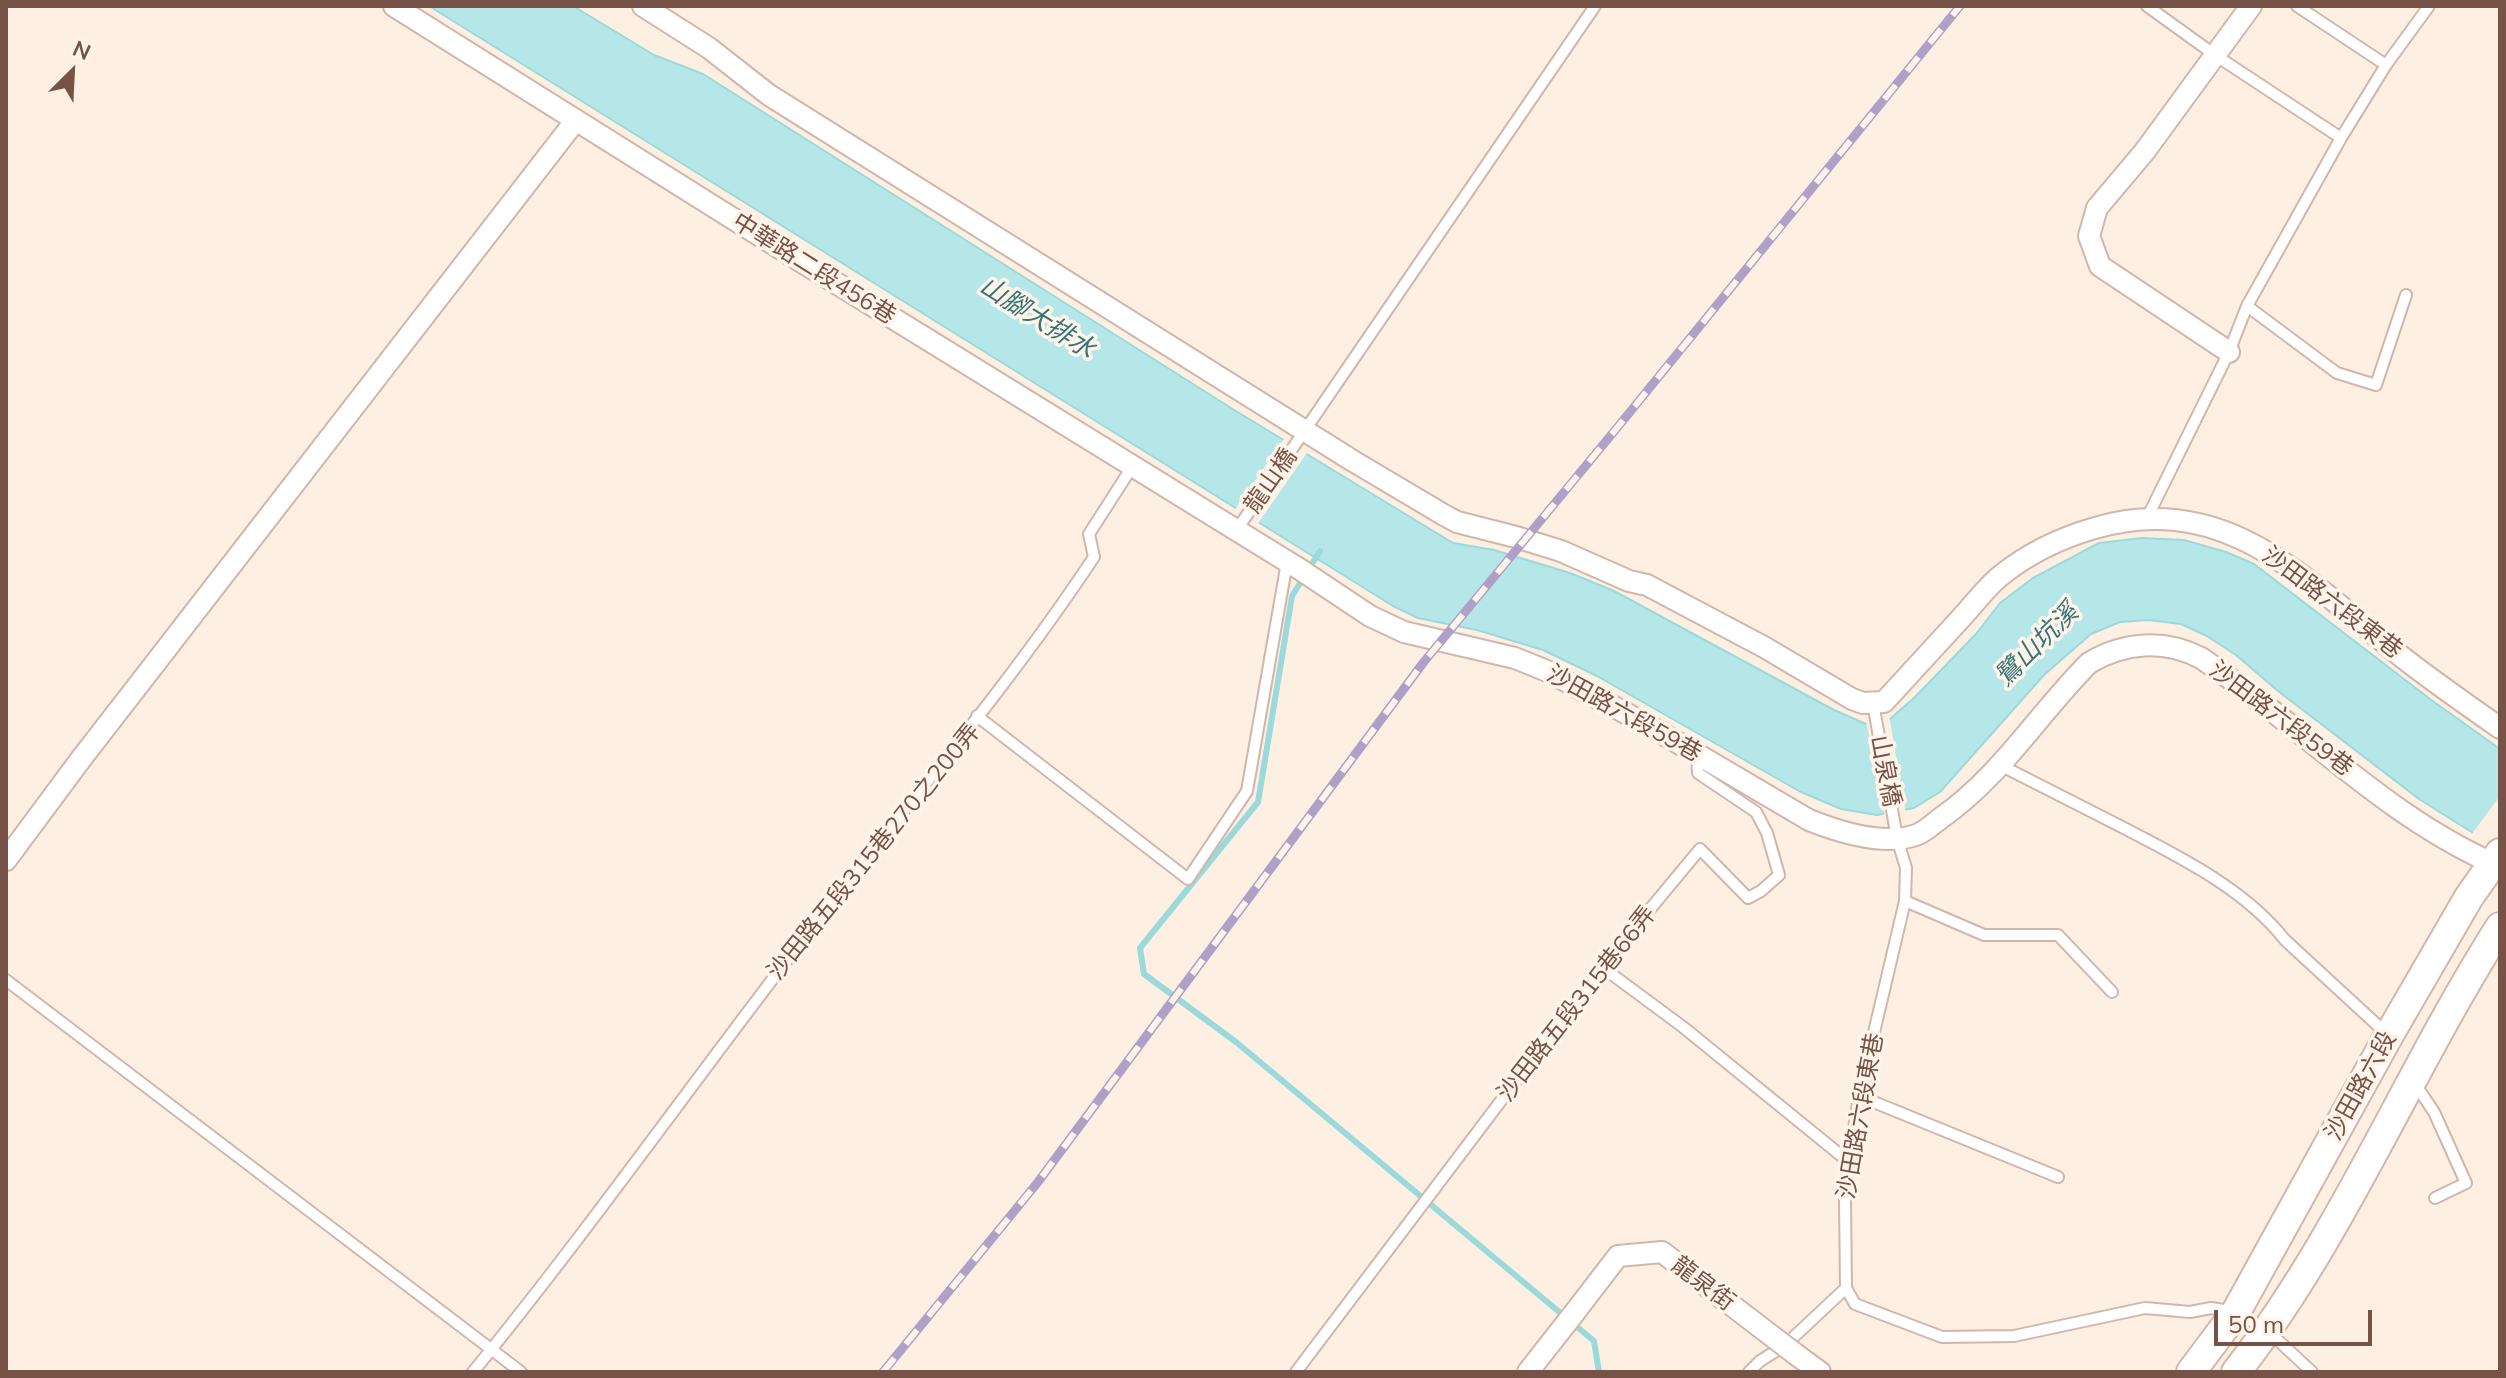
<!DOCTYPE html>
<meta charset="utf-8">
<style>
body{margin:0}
#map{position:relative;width:2506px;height:1378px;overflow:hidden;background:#fdefe2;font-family:Mulish,sans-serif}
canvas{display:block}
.frame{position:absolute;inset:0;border:8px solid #775247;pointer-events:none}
.north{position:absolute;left:32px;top:32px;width:80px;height:80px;-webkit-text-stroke:6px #fff4ea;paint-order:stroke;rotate:24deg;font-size:22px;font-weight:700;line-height:32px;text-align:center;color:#775247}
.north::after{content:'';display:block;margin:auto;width:28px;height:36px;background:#775247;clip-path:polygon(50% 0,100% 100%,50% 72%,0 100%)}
.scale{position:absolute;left:2214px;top:1310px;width:158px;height:36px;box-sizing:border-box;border:4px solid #775247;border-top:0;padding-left:10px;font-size:24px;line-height:28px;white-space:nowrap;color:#775247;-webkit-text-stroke:6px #fff4ea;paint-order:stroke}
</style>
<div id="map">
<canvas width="2506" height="1378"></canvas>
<div class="frame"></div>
<div class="north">N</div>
<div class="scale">50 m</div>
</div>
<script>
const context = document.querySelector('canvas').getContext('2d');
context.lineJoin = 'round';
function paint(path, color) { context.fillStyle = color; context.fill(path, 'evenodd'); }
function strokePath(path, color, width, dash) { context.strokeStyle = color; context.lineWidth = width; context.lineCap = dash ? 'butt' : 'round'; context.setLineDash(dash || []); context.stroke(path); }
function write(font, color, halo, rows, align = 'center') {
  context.font = font + ' Mulish,"Noto Sans TC",sans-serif'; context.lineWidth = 7; context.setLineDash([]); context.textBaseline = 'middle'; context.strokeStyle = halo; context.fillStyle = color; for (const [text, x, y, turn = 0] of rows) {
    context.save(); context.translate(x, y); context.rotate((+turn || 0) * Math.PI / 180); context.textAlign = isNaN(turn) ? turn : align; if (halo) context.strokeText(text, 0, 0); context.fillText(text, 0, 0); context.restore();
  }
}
const water = new Path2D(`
 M429,6H573L654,55L703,74L1231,408L1453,543L1494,550L1570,573L1614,591L1834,710L1866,724L1890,719L1915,697L1976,634L2000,603L2033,578L2099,543L2142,538L2184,540L2226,552L2254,564L2430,699L2500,749V850L2419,799L2278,691L2236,655L2207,636L2181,624L2148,620L2120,622L2091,634L2044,675L1940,792L1914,808L1877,815L1841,809L1799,791L1597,676L1543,650L1477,630L1418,618L1393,606Z`);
paint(water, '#b6e7e8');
strokePath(water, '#9bd9da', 2);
paint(new Path2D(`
 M1286,436L1309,450L1257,525L1234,511Z
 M1889,715L1906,814L1885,818L1866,720Z
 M2500,796V854L2468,836L2471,835Z`), '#fdefe2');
strokePath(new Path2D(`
 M1320,551L1292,596L1258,802L1140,948L1144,974L1236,1042L1594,1341L1599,1372`), '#9bd9da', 6);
const lane = new Path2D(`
 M2147,6L2215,55L2341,138
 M2297,6L2386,65
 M2247,306L2337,373L2376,385L2406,295
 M2147,518L2229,352L2247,306L2341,138L2386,65L2429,6
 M1236,531L1595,6
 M1873,703L1897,838L1906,868L1905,901L1859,1096L1849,1162L1845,1199L1846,1288L1855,1304L1942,1337L2014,1336L2145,1308L2190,1312L2211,1308L2236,1312L2268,1331L2312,1372
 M977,716L1188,879L1247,791L1287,562
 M2000,765C2040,785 2080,806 2120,826C2178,856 2244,888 2285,940L2387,1034
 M1905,901L1984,935H2058L2112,992
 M1602,967L1683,1027L1849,1162
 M6,980L521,1372
 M2415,1084L2434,1112L2466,1183L2435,1198
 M1859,1096L2058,1177
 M473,1372C588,1231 693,1082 804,938C901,811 1006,690 1094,557L1089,534L1132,467
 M1296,1372L1602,967L1700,849L1748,898L1761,891L1779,875L1767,833L1756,812L1698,773L1697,754
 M1749,1372L1760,1361L1784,1346L1846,1288`);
const street = new Path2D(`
 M394,6L802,262L1301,570L1370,616L1404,632L1515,658L1547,671L1646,724L1809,820C1839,832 1884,846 1916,835C1925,832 1934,823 1941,818C2001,776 2039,713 2089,663C2124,642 2164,639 2201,658C2299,724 2383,814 2492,863
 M643,6L709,48L769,95L1353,461L1444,515L1457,522L1516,537L1561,551L1629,581L1647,585L1764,647L1852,699L1863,703L1884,702C1910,674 1936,645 1962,617C1974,604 1985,589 1999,577C2027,554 2060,538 2095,528C2227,489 2309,583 2402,657C2434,682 2467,705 2500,728
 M2229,352L2100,266L2089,236L2097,208L2145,151L2251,6
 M6,860L81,759L576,120
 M1798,1356L1820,1372
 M1528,1372L1575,1312`);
const secondary = new Path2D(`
 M2191,1372L2236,1312L2389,1035L2469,897L2500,853
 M2236,1372C2343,1235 2407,1073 2500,927`);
strokePath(lane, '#d1b7ab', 14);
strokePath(street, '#d1b7ab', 24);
strokePath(secondary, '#d5b6a8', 32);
strokePath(lane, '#fff', 10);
strokePath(street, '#fff', 20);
strokePath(secondary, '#fff', 28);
const rail = new Path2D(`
 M883,1372L1038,1182L1423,663L1621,423L1960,6`);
strokePath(rail, '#b0a0c7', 9);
strokePath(rail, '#fff4ea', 6, [18]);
const streetBridge = new Path2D(`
 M1575,1312L1618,1256L1662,1252L1798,1356`);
strokePath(streetBridge, '#d1b7ab', 24, []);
strokePath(streetBridge, '#fff', 20);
write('24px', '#775247', '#fff4ea', [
 ["中華路二段456巷",814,269,32],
 ["龍山橋",1271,481,-55],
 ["沙田路六段東巷",2332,603,37],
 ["沙田路六段59巷",1624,714,29],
 ["沙田路六段59巷",2281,719,37],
 ["山泉橋",1885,771,79],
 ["沙田路五段315巷270之200弄",874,852,-51],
 ["沙田路五段315巷66弄",1577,1004,-52],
 ["沙田路六段",2361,1086,-61],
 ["沙田路六段東巷",1861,1116,-80],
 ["龍泉街",1703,1284,37]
]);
write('italic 26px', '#387476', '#fff4ea', [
 ["山腳大排水",1037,318,32],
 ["鷺山坑溪",2037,645,-45]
]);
</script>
